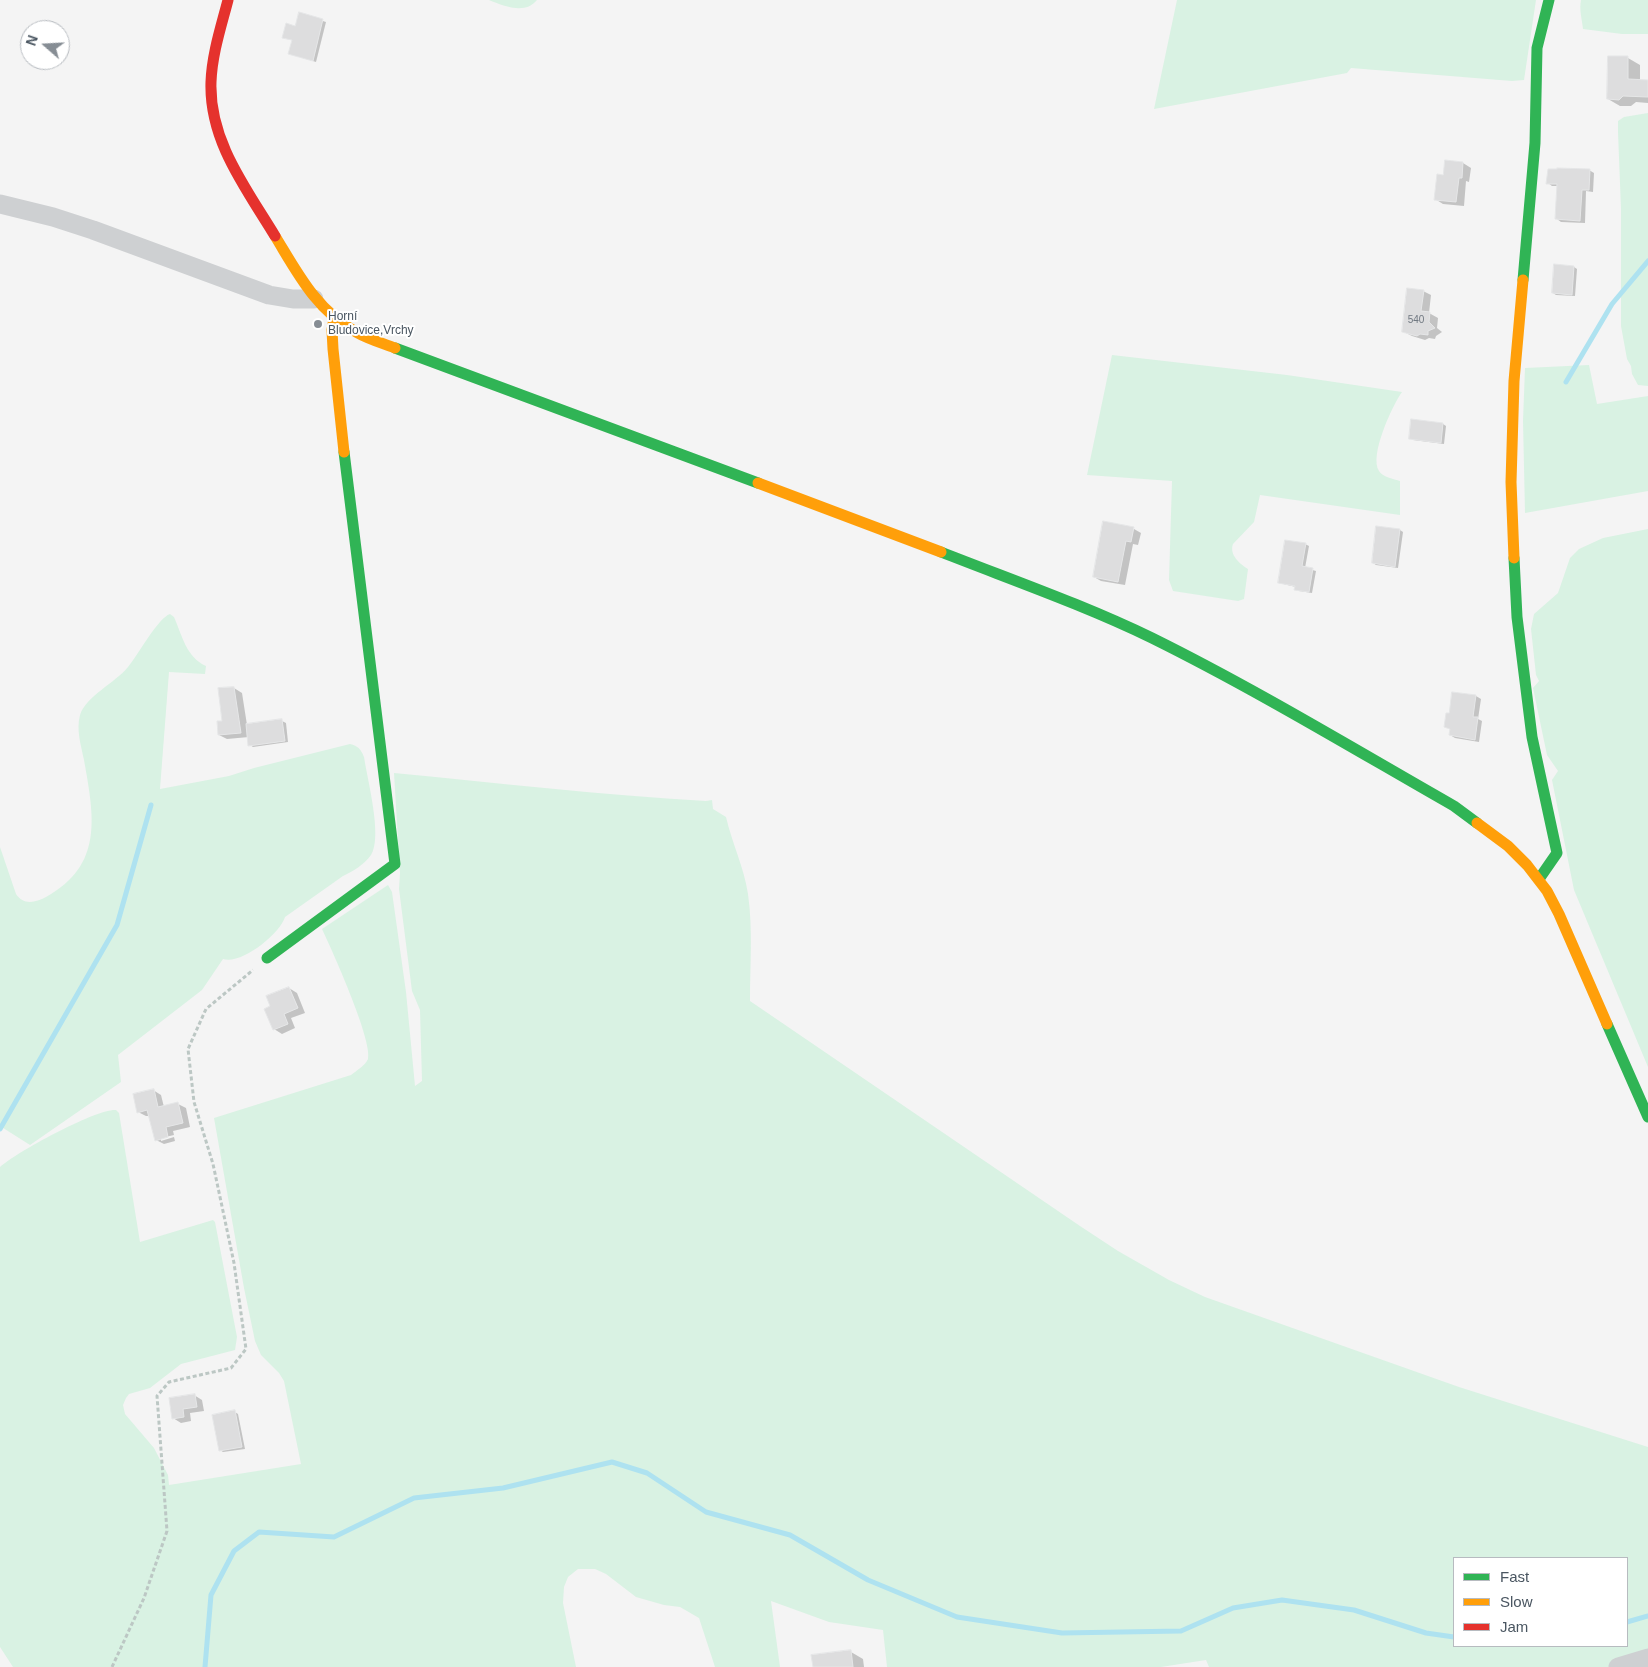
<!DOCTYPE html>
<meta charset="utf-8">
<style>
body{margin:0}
#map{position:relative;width:1648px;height:1667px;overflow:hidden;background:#f4f4f4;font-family:Helvetica,sans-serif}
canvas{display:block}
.legend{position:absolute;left:1453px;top:1557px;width:175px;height:90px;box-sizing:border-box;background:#fff;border:1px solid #b7bbc0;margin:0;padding:6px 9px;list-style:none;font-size:15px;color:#4a5661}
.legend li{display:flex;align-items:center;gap:10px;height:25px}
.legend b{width:25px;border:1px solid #b7bbc0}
.north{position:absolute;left:20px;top:20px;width:50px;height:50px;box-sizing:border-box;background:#fff;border:1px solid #b7bbc0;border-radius:50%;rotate:289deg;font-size:14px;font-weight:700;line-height:20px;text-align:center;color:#4a5661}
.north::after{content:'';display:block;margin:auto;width:18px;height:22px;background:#868d94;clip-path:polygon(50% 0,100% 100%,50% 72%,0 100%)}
</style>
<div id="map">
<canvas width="1648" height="1667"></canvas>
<ul class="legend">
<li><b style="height:6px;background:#30b455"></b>Fast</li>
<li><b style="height:6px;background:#ff9f0a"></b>Slow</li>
<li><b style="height:6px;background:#e5322d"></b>Jam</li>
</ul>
<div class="north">N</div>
</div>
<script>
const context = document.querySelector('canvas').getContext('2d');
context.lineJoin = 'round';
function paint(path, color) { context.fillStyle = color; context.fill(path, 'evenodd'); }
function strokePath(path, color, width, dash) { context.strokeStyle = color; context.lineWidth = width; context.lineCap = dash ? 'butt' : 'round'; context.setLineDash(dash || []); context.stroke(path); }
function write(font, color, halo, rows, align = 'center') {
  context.font = font + ' Helvetica,sans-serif'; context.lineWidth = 4; context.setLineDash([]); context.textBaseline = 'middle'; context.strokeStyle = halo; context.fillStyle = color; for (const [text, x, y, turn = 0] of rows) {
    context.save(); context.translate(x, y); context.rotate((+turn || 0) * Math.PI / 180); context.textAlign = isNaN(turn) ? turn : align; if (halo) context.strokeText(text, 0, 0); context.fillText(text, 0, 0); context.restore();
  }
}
paint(new Path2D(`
 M489,0H537C525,15 504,6 489,0Z
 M1177,0H1536L1524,80L1512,81L1351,68L1347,73L1154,109Z
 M1581,0H1648V34H1622L1583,29C1582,19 1579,10 1581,0Z
 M1648,113V386L1638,385L1632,374L1631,366L1627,359L1621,326V209L1618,132V121L1624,117Z
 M1112,355L1287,375L1402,392C1392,406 1369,456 1379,471C1382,477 1394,479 1400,481V515L1260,495L1254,522L1233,544C1229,555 1240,564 1248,569L1244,599L1238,601L1173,591L1169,580L1172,481L1087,475Z
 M1589,365L1597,404L1648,396V491L1525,513L1523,421L1525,368Z
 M1648,529V1067L1574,890L1552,780L1558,771L1547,755L1533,688L1539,681L1536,675L1531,629L1534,614L1558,593L1570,558L1579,549L1603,538Z
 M170,614L174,617C182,635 186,657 206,666L205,674L169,672L160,789L229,776L254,768L350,744C358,746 361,749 364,757C367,778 383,837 371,855C365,864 352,872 343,876L285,917C280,934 241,965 223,959L202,990L118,1055L121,1082L30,1145L0,1126V847L16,894C23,905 35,903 46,897C104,865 94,816 84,760C81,745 76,730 80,715C86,696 115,683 128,667C138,655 158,618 170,614Z
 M394,773C498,783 602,795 706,801L712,800L713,809L726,817C732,843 744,867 748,894C753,929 750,966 750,1001L1080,1226L1118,1251L1169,1280L1205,1297L1459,1387L1648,1447V1667H1209L1206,1660L1161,1667H887L883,1630L829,1622L771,1601L780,1667H715L699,1618L680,1607L664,1605L636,1597L606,1574L595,1569H578L568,1577L564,1587L563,1603L576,1667H13L0,1647V1167C17,1152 95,1109 116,1110L119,1113L140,1242L213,1220L215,1222L237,1337L235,1350L181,1364L150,1388L129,1394L126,1398L123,1405L125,1414L154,1448L168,1475L169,1485L301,1464L284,1381L279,1373L261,1355L255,1341L244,1288L214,1118L351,1075C357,1070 365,1066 368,1059C373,1041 332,950 322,929L388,885L392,892L406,992L415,1086L422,1081L420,1010L412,991L399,889L400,873ZM1454,1558H1627V1646H1454Z`), '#d9f2e3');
paint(new Path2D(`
 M300,14L326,22L316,62L290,54L293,40L287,39L296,27Z
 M1628,58L1640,65V81H1648V103L1636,102L1631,106H1620L1608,99Z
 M1446,161L1463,163L1471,168L1469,182L1466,181L1464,206L1443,204L1435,199L1444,176Z
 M1589,170L1594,173L1593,192L1586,191L1585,223L1561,222L1557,219L1558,186H1552L1548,183Z
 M1574,267L1577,269L1575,296L1556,295L1553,293Z
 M1423,291L1431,295L1429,313L1438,318L1437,328L1442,332L1436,336L1435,339L1429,338L1425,340L1412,336L1404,332Z
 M1412,420L1443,424L1446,426L1444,444L1413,440L1410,438Z
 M1134,529L1141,533L1138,545L1133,544L1125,585L1101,581L1094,577Z
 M1400,530L1403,532L1398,568L1376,565L1373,563Z
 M1305,544L1309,546L1305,568L1316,571L1312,593L1299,591L1295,589L1296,587L1279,583Z
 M234,688L242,693L247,725L282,721L286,723L288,742L253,747L250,745L249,737L227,739L219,735Z
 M1476,696L1481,699L1478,719L1482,721L1479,742L1455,738L1450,735V729L1445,727Z
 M289,988L297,993L305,1013L291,1018L295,1028L282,1034L274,1029Z
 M153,1090L161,1095L164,1107L178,1104L186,1108L190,1127L173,1131L174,1135L161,1138V1141L174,1137L175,1141L164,1144L156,1140L150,1116H146L138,1112Z
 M194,1395L202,1400L204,1411L190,1413L191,1421L181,1423L173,1418Z
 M235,1412L238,1414L245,1449L223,1452L220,1450Z
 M851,1652L863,1659L864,1667H814Z`), '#0003');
strokePath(new Path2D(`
 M1566,382L1612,304L1648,261
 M0,1129L117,925L151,805
 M1627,1622L1648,1616
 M205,1667L211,1595L234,1551L259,1532L334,1537L414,1498L503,1488L612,1462L647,1473L706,1512L790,1535L868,1580L957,1617L1062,1633L1181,1631L1233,1608L1282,1600L1354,1610L1426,1633L1454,1637`), '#aee2f0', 5);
const building = new Path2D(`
 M299,12L323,19L313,61L288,54L292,40L282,38L286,23L295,26Z
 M1608,56H1628V79L1648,80V97L1623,96L1619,100L1607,99Z
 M1445,160L1463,162L1462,178H1459L1456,202L1434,200L1437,174L1443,175Z
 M1557,168L1590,169L1589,190H1582L1580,221L1555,219L1557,184H1546L1548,169H1557Z
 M1554,264L1574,266L1572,295L1552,293Z
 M1407,288L1424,290L1421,311L1430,312L1429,322L1435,328L1428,331V335L1420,334L1417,336L1402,332Z
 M1411,419L1443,423L1441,443L1409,439Z
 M1103,521L1134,527L1131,542L1126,541L1118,582L1093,577Z
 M1376,526L1400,529L1395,567L1372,563Z
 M1285,540L1306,543L1302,566L1313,568L1309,592L1294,590L1295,586L1278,583Z
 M234,687L241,733L218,735L217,721H222L218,688Z
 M1452,692L1476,695L1473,717H1478L1475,740L1449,735L1450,729L1444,727L1446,713H1449Z
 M282,719L285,741L248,746L246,724Z
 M289,987L298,1008L284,1014L288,1024L273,1030L264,1009L270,1006L266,996Z
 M154,1089L158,1107L178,1102L183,1123L166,1127L168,1137L155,1141L147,1110L137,1113L133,1094Z
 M195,1394L197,1407L183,1409L184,1417L172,1419L169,1398Z
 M235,1410L242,1447L219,1451L212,1415Z
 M851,1650L853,1667H813L811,1655Z`);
paint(building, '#ddddde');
strokePath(building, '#e5e6e7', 1);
strokePath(new Path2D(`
 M112,1667L144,1598L167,1531L157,1396L169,1382L231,1368L246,1349L234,1263L213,1164L194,1102L188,1049L206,1009L253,970`), '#bcc7c4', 3, [4, 2.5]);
strokePath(new Path2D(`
 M0,204L53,217L93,230L269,295L293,299H314
 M1618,1667L1648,1658`), '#ced0d2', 19);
strokePath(new Path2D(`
 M1523,280L1535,143L1537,48L1549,0
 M395,348L758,483
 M941,552C1012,580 1084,605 1152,638C1255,689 1354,749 1454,806L1477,823
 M1514,558L1517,617L1532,737L1557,853L1539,879
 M267,958L395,864L344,452
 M1607,1024L1648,1117`), '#30b455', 11);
strokePath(new Path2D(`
 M275,236C297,272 316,310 356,332C368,339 382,343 395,348
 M334,318L332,330L333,349L344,452
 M758,483L941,552
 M1514,558L1511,482L1514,381L1523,280
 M1477,823L1508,846L1527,865L1547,891L1559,914L1607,1024`), '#ff9f0a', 11);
strokePath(new Path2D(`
 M228,0C221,27 212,54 211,82C209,141 246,188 275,236`), '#e5322d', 11);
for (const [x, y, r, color] of [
 [318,324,5,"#868d94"]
]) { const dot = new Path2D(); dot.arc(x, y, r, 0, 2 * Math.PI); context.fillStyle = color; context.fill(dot); strokePath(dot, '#fff', 2); }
write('10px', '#707881', null, [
 ["540",1416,320]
]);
write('12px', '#4a5661', '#fff', [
 ["Horní",328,317],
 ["Bludovice,Vrchy",328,331]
], 'left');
</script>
